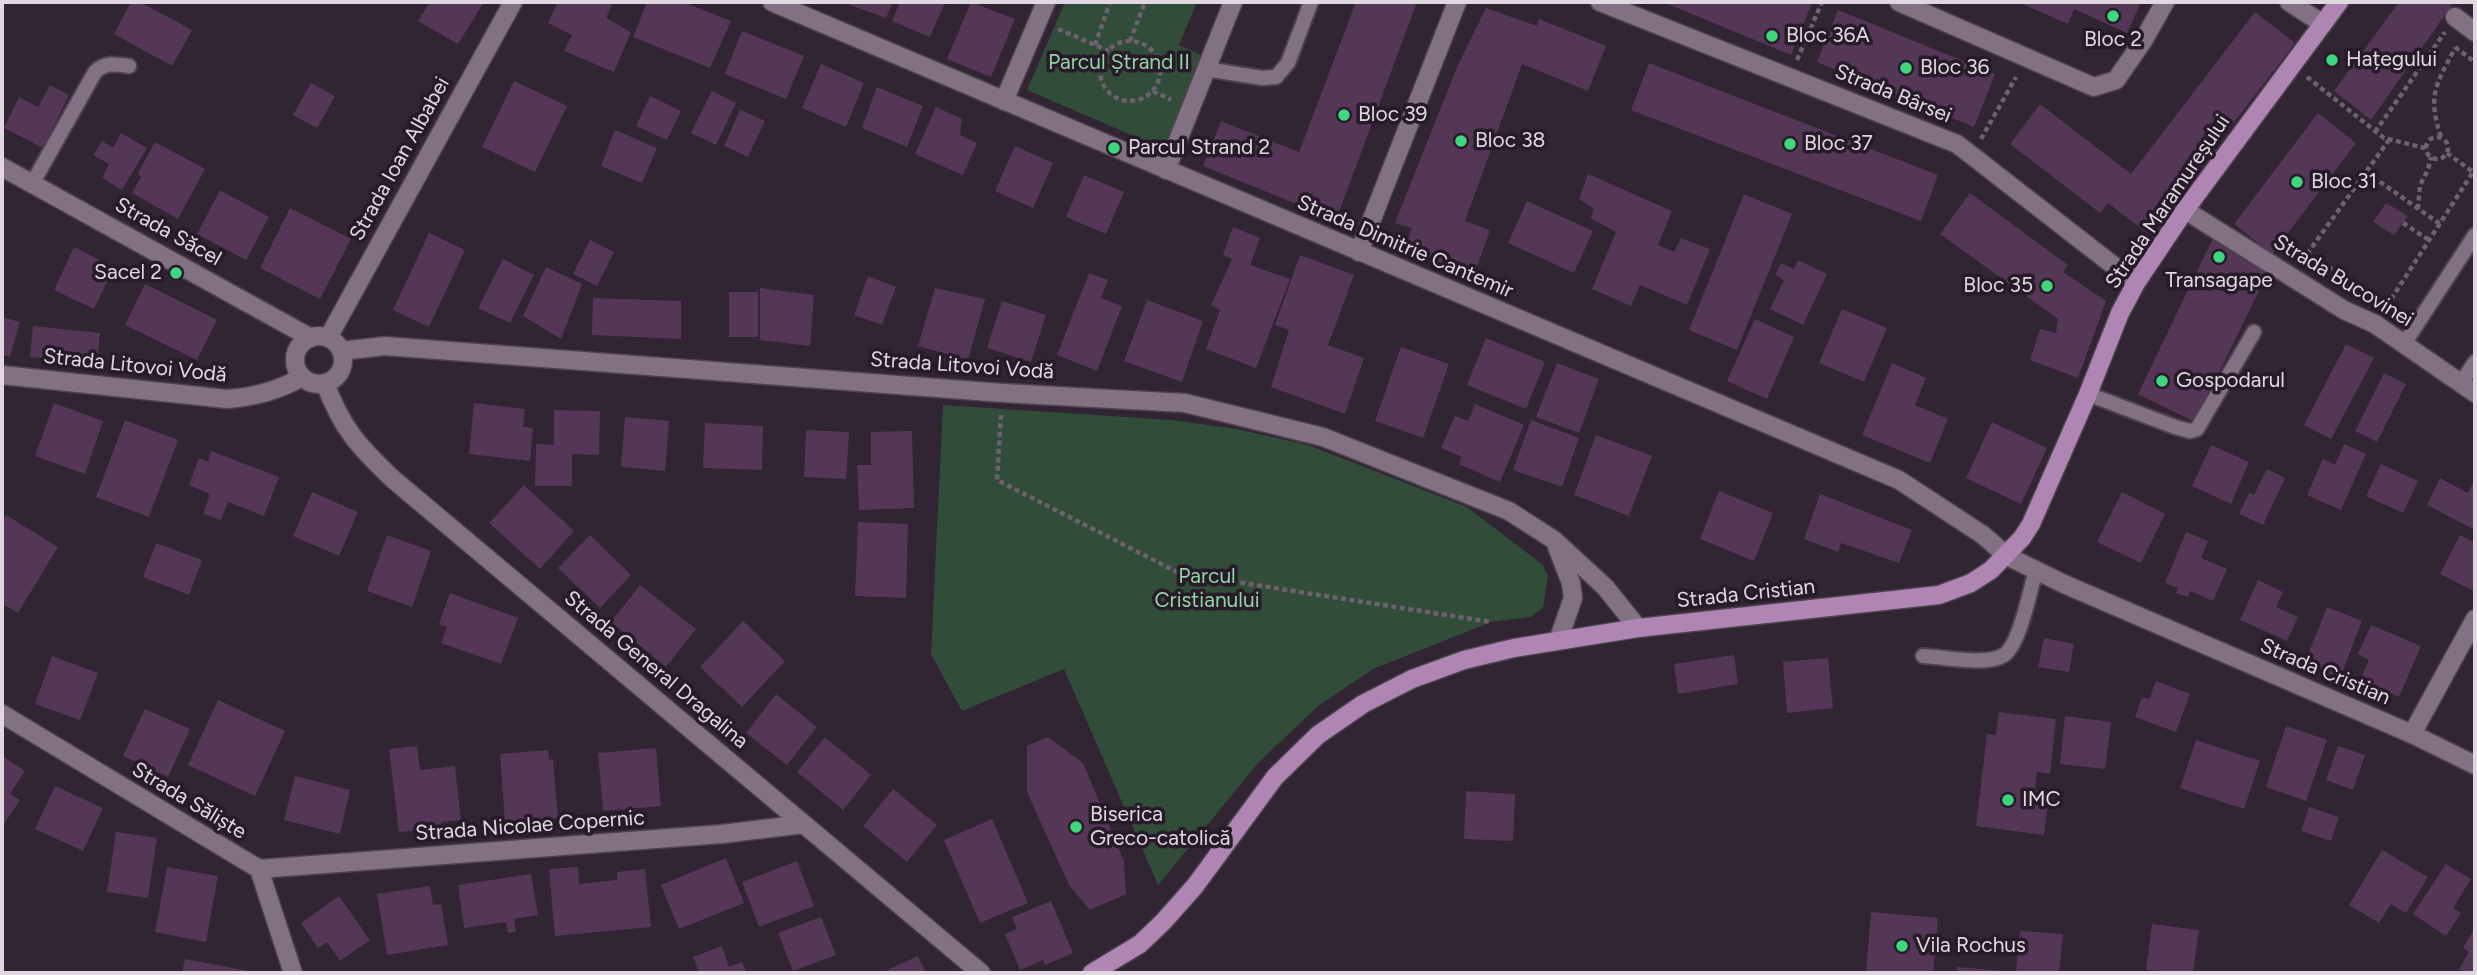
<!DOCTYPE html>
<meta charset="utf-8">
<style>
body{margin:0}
#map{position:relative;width:2477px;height:975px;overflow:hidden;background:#312433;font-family:Figtree,sans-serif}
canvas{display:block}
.frame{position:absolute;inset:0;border:4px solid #e0d7e1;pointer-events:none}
</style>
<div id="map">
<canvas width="2477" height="975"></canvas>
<div class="frame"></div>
</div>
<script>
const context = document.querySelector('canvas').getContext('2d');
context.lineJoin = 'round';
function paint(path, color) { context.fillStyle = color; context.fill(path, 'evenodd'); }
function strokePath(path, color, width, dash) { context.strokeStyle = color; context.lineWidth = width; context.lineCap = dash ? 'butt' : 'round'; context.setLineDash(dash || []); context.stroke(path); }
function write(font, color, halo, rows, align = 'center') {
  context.font = font + ' Figtree,sans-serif'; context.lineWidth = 7; context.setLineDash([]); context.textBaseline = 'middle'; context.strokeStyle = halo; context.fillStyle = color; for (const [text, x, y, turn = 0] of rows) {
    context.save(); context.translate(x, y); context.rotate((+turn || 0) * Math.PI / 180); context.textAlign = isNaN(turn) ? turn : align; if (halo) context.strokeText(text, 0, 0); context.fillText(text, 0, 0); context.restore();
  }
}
paint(new Path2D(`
 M1065,2H1197L1179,45L1203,56L1184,106L1164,149L1027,90Z
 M943,405L1171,420L1236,429L1308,445L1467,507L1543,565L1548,576L1543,608L1530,617L1491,622L1373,669L1318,706L1259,762L1158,885L1064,669L962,711L931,654Z`), '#314c39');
paint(new Path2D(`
 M131,2H140L192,30L172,66L114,34Z
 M430,2H484L458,44L418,21Z
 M558,2H613L606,18L631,32L614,72L564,51L572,35L548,23Z
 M647,2H683L731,21L710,68L633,37Z
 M851,2H893L886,18L850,5Z
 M900,2H945L930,37L892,21Z
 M971,2L1015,19L991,77L947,59Z
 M1356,2H1417L1336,220L1203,166L1221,121L1299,152Z
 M1663,2H1811L1812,3L1791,55Z
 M2018,2H2141L2127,33L2074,9L2068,24Z
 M2399,2H2454L2371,120L2334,91Z
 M1486,8L1537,26L1539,19L1606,46L1588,91L1522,64L1465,221L1490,230L1474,275L1404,250L1412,228L1395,223L1457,67Z
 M1838,10L1995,74L1974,127L1817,62Z
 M2255,12L2295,43L2148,234L2108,203L2100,213L2010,144L2040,104L2131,174Z
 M742,31L804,56L786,99L725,74Z
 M1649,63L1938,175L1921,221L1631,110Z
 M821,64L864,83L846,127L802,108Z
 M514,81L567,106L535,172L482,147Z
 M311,83L335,96L317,128L293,115Z
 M50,85L69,95L43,148L4,128L19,97L38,107Z
 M877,87L923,106L907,147L862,128Z
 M712,91L736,103L716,145L691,133Z
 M650,96L681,111L667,140L636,126Z
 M936,107L962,119L960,135L977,143L963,175L915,154Z
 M740,110L765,121L748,157L724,146Z
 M2318,113L2356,143L2272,254L2234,224Z
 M615,130L657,148L642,183L601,166Z
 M121,133L147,148L122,190L102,178L109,164L93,155L102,141L113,148Z
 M155,142L205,169L178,219L132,193L141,177L138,173Z
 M1015,146L1053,163L1033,208L995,191Z
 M1588,174L1672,211L1658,245L1674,252L1681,238L1710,249L1687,305L1640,285L1631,306L1592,289L1616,232L1590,218L1594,209L1579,199Z
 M1084,175L1124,192L1106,234L1066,217Z
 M220,190L269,217L246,260L197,234Z
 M1970,193L2068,265L2063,272L2106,301L2078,378L2030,360L2040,329L2056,333L2058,319L1940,234Z
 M1744,194L1792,214L1737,350L1689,330Z
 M1527,201L1593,231L1574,273L1508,243Z
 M2386,203L2408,216L2394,235L2373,222Z
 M290,208L351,239L320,299L260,268Z
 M1233,227L1260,238L1250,265L1290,279L1256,368L1206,349L1220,310L1211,305L1232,259L1223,255Z
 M429,233L465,250L429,327L393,310Z
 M590,240L614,252L597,286L573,274Z
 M2212,240L2270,268L2195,422L2138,394Z
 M74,247L114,267L94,309L54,290Z
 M1300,255L1354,275L1328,345L1364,358L1345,414L1271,387L1289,330L1275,325Z
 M503,259L534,275L510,323L478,308Z
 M1798,260L1827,274L1803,325L1770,309L1784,280L1775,275L1781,263L1794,269Z
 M546,267L582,284L561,339L523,316Z
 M1089,273L1108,280L1101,298L1122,306L1097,371L1057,355Z
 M868,276L896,287L882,325L854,315Z
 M145,284L217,320L197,360L125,325Z
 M760,288L814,295L810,346L760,340Z
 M935,288L985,299L968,360L918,346Z
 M729,292H758V337H729Z
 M593,298L681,301V339L592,335Z
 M1147,300L1203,321L1182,382L1124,361Z
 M1002,301L1046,315L1031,362L987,348Z
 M1842,309L1887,328L1864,382L1819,363Z
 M2,317L20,322L10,357L2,354Z
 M1755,319L1794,337L1767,399L1727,381Z
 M33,326L100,333L97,364L30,357Z
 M1486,338L1545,362L1526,409L1467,385Z
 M2346,344L2374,358L2331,439L2304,425Z
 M1401,347L1449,364L1423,438L1375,421Z
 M1557,363L1599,379L1579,433L1536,417Z
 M1892,363L1926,378L1915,405L1948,419L1930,463L1862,435Z
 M2384,373L2406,384L2377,442L2355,431Z
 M54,403L103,421L85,474L35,456Z
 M474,403L525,409L523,427L533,428L530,461L469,454Z
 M1475,404L1524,425L1500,482L1459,464L1462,457L1441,448L1455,416L1468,421Z
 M554,410L600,411L599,455L572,454V486H535L536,444L554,445Z
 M625,417L669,421L665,471L621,467Z
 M125,420L178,440L149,517L96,497Z
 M1531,420L1579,438L1562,487L1513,470Z
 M1992,422L2047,448L2021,504L1966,478Z
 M705,423L763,426L762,470L703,468Z
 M806,430L849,432L846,479L804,477Z
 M912,431L914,508L859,510L857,465H871V432Z
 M1596,435L1652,456L1629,516L1574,495Z
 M2344,444L2366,454L2341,510L2307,495L2323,459L2335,465Z
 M2211,445L2249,462L2231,504L2192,486Z
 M211,451L279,477L264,516L228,502L221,520L203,514L210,494L189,485L199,458L208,462Z
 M2381,464L2418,481L2403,513L2366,496Z
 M2267,469L2285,478L2263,525L2239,514L2249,493L2254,495Z
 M2440,478L2468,493L2473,483L2475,485V530L2427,505Z
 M524,485L574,531L540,569L489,523Z
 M1719,491L1773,513L1754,561L1700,539Z
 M312,492L358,512L339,556L293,536Z
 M2122,492L2165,514L2141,563L2097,542Z
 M1820,494L1912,530L1899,563L1841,543L1838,552L1804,539Z
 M6,515L58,547L18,613L2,604V522Z
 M858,522L908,524L906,598L855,596Z
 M2186,532L2208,541L2201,558L2227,569L2213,601L2190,591L2188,597L2176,593L2178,588L2165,583Z
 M387,535L431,551L412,607L367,591Z
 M590,535L631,575L600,608L558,568Z
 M2460,535L2475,543V592L2440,574Z
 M156,543L202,560L189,595L143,577Z
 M2258,580L2283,592L2276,607L2298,617L2287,641L2240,620Z
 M640,585L696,629L666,667L611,622Z
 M450,593L518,618L501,664L441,643L447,627L439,624Z
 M2327,607L2362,621L2340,678L2315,668L2317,662L2308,655Z
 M743,621L785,661L742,707L700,667Z
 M2371,625L2421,646L2399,697L2360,680L2369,660L2358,654Z
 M2044,638L2074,644L2069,672L2038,667Z
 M1734,655L1738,684L1678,694L1674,664Z
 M52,656L98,673L80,720L35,704Z
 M1828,658L1833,708L1787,713L1783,662Z
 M2156,681L2190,694L2176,732L2135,717L2142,697L2149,699Z
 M776,694L817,727L787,765L746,733Z
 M218,700L285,731L255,796L188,765Z
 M145,709L190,729L168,777L123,756Z
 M1999,712L2056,719L2050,774L2037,772L2035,790L2049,792L2044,835L1976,826L1987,734L1996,735Z
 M2065,716L2111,722L2105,769L2060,764Z
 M2286,726L2327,740L2306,801L2266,787Z
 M825,737L871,775L843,810L797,772Z
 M1048,737L1083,763L1124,861L1126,894L1090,910L1069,885L1027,792V746Z
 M2196,740L2260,761L2244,809L2180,788Z
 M417,746L420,770L455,766L461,820L441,822L442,828L399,832L389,749Z
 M2338,746L2365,755L2353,790L2326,780Z
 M656,748L661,806L603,811L598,753Z
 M548,750L549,760L553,759L558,818L505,822L500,754Z
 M2,756L25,771L10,794L20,800L2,827Z
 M295,776L350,790L340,834L284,820Z
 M55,786L103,808L83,851L35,829Z
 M893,789L937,825L907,862L863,826Z
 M1466,791L1515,794L1513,841L1464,839Z
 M2309,807L2339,817L2331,841L2301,831Z
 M992,819L1028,903L980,923L944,840Z
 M116,832L157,838L148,898L107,892Z
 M2382,850L2428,877L2406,913L2391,904L2379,923L2349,905Z
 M726,858L744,903L679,929L661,885Z
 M797,861L814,906L759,927L742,882Z
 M2446,864L2471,879L2453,908L2461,913L2446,936L2413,914Z
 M167,867L218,876L206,942L155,932Z
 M578,867L579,884L617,880V872L645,869L651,927L555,936L549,869Z
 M531,874L538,915L514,919L516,932L508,933L506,922L464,928L458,885Z
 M430,886L433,905L441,904L448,945L387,955L377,894Z
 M339,896L370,940L340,961L327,942L318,948L301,923Z
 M1051,901L1073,953L1045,965L1043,960L1020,970L1005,934L1017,929L1012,917Z
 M1871,912L1938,918L1933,973H1866Z
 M821,917L836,955L793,971L778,933Z
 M2152,924L2199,930L2193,973L2146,970Z
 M2475,927V973H2466L2459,969L2469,952L2463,948Z
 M2020,931L2063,934L2059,973H2016Z
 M722,946L729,967L742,962L747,973H699L693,957Z
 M918,956L926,973H881Z
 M185,959L254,972V973H182Z
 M1957,967L2004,971V973H1956Z`), '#543757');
const lane = new Path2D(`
 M1206,69L1262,78L1276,77L1288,63L1311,2
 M32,184L95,72C105,62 116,64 129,66
 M2404,344L2475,235
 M2461,383L2475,362
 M2088,394L2175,427L2190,431L2197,429L2254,332
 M1923,656C1944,657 1987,666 2004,655C2020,644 2030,590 2036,570`);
const street = new Path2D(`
 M1600,2L1957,144L2136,283
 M1899,2L2094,87L2116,80L2143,41L2165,2
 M2289,2L2323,24
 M2455,17L2475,32
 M1004,101L1046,2
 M2,167L311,338
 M1166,170L1233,2
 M2185,210L2344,310L2375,324L2475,393
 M1359,252L1457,2
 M295 360a24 24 0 1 1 48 0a24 24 0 1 1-48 0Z
 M328,338L513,2
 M341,351L385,346L1003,393L1185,403L1323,437L1509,511L1554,540L1605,587L1638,628
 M2,375L227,399C255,397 278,391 302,377
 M325,383C342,429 359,447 394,480L981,973
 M1557,547L1571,583L1573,598L1558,641
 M2,714L259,869L293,973
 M2412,734L2475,619
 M259,869L722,834L804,824`);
const secondary = new Path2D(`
 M772,2L1899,480L1983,535L2007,556L2064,584L2412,734L2475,765`);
const primary = new Path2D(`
 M1092,973L1140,944L1163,922L1195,886L1275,777L1318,735L1363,704L1412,679L1464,660L1514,648L1638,628L1939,595L1971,583L1991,570L2022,538L2031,524L2088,394L2120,313L2136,283L2185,210L2339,2`);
strokePath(lane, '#4d424e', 18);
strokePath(street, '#4d424e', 21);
strokePath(secondary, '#4d424e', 21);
strokePath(primary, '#4d424e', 21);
strokePath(new Path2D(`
 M1058,29L1109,51
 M1130,41L1145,2
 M1100 71a30 30 0 1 1 60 0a30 30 0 1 1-60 0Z
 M1095,45L1110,2
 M2455,47L2475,62
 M1797,60L1822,2
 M2307,77L2384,138L2425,148
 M1153,91L1171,100
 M2375,132L2445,32
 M2426 148a11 11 0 1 1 22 0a11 11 0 1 1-22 0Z
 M2441,137C2427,95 2436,85 2455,48
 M1981,139L2016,77
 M2447,153L2473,172
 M2366,172L2440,224
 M2418,209L2420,185L2428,170L2431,157
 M2403,223L2429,240
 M2307,254L2389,140
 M2302,262L2307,254L2388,304L2475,169
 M1001,415L997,480L1179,573L1491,622`), '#6d616e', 4.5, [5, 3.5]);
strokePath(lane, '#827183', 14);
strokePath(street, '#827183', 18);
strokePath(secondary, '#827183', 18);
strokePath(primary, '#af85b4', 18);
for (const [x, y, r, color] of [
 [2113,16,7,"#3ed77d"],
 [1772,36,7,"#3ed77d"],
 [2332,60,7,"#3ed77d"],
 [1906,68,7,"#3ed77d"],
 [1344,115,7,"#3ed77d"],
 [1461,141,7,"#3ed77d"],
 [1790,144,7,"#3ed77d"],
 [1114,148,7,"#3ed77d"],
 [2297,182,7,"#3ed77d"],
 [2219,257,7,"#3ed77d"],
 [176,273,7,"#3ed77d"],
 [2047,286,7,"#3ed77d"],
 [2162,381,7,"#3ed77d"],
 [2008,800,7,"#3ed77d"],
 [1076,827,7,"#3ed77d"],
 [1902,946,7,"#3ed77d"]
]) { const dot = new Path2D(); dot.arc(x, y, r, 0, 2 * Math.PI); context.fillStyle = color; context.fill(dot); strokePath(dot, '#271a29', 2.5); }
write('21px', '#e0d7e1', '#271a29', [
 ["Bloc 36A",1786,36],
 ["Bloc 2",2113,40,"center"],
 ["Hațegului",2346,60],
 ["Bloc 36",1920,68],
 ["Bloc 39",1358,115],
 ["Bloc 38",1475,141],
 ["Bloc 37",1804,144],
 ["Parcul Strand 2",1128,148],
 ["Bloc 31",2311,182],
 ["Sacel 2",162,273,"right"],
 ["Transagape",2219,281,"center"],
 ["Bloc 35",2033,286,"right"],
 ["Gospodarul",2176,381],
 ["IMC",2022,800],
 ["Biserica",1090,815],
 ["Greco-catolică",1090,839],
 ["Vila Rochus",1916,946]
], 'left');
write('21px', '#93d4a5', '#271a29', [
 ["Parcul Ștrand II",1119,63],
 ["Parcul",1207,577],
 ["Cristianului",1207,601]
]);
write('21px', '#e0d7e1', '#271a29', [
 ["Strada Bârsei",1893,94,22],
 ["Strada Ioan Albabei",400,159,-61],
 ["Strada Maramureșului",2168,202,-56],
 ["Strada Săcel",168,232,29],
 ["Strada Dimitrie Cantemir",1405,247,23],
 ["Strada Bucovinei",2343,281,31],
 ["Strada Litovoi Vodă",135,366,6],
 ["Strada Litovoi Vodă",962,366,4],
 ["Strada Cristian",1746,594,-6],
 ["Strada General Dragalina",656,670,40],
 ["Strada Cristian",2325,672,23],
 ["Strada Săliște",189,801,31],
 ["Strada Nicolae Copernic",530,826,-4]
]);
</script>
